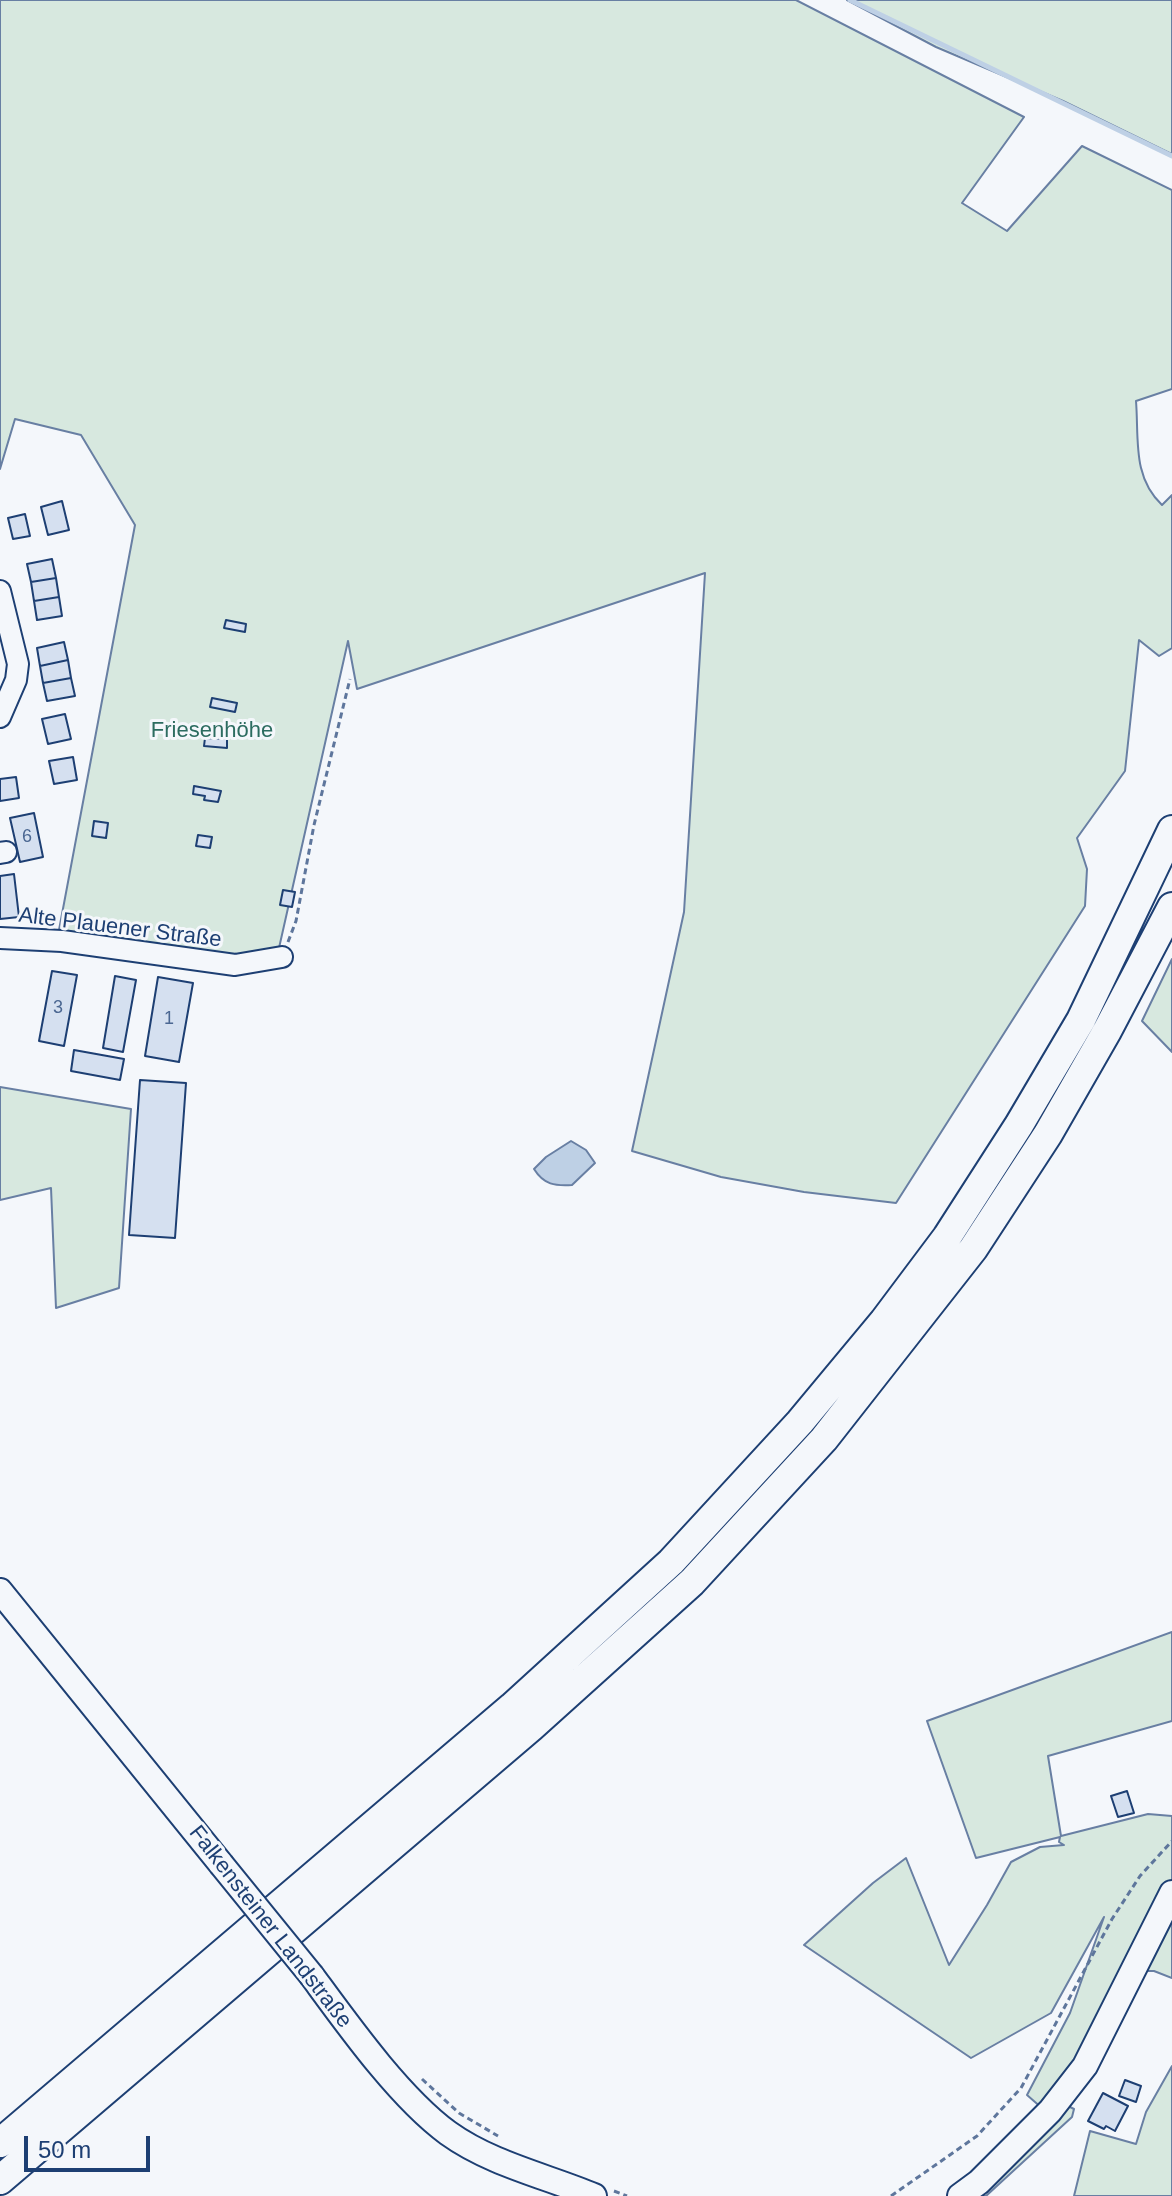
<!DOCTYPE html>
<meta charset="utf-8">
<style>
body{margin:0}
#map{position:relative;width:1172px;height:2196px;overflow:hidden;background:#f4f7fb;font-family:Arial,sans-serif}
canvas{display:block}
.scale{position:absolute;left:24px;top:2136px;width:126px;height:36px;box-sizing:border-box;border:4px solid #1d3f73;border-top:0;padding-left:10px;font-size:24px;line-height:28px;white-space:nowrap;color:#1d3f73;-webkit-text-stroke:6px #f4f7fb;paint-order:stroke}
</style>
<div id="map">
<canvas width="1172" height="2196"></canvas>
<div class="scale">50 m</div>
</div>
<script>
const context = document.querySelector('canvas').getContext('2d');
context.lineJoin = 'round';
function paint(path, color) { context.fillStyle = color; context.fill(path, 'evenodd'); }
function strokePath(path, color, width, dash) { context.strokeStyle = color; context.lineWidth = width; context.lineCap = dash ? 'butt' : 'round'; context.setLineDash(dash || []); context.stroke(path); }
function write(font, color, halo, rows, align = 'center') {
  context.font = font + ' Arial,sans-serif'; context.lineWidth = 6; context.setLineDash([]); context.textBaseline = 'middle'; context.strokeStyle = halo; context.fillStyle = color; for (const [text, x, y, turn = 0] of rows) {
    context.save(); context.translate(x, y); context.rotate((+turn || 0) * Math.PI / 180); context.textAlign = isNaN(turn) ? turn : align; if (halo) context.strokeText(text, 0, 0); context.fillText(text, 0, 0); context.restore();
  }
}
const green = new Path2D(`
 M0,0H796L1024,117L962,203L1007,231L1082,146L1172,190V389L1136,401C1139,438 1132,477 1162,505L1172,495V648L1159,656L1139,640L1125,771L1077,838L1087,869L1085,906L896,1203L804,1192L721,1177L632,1151L684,912L705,573L357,689L348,641L279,948L245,957L59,930L135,525L81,435L15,419L0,469Z
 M847,0H1172V154L1063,101L936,47Z
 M1172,959V1052L1142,1021Z
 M0,1087L131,1109L119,1288L56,1308L51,1188L0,1200Z
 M1172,1632V1721L1048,1756L1061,1836L1148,1814L1172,1816V1978L1154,1971H1129L1105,2015L1043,2109L1027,2095L1070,2013L1104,1917L1051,2013L971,2058L804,1945L873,1883L906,1858L949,1965L987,1905L1011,1862L1040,1847L1064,1845L1059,1842L1060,1837L976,1858L927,1721Z
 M1172,2066V2196H1074L1090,2131L1136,2144L1146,2112Z
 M1066,2105L1074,2109L1072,2117L986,2196H975Z`);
paint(green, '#d7e8df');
strokePath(green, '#687fa3', 2);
const water = new Path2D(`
 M571,1141L586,1150L595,1163L572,1185C555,1186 544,1185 534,1169L546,1157Z`);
paint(water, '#bed0e5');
strokePath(water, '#687fa3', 2);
strokePath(new Path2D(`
 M850,0L1172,156`), '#bed0e5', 5);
const building = new Path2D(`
 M62,501L69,530L48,535L41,507Z
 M25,514L30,536L13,539L8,518Z
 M52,559L56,578L31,582L27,564Z
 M56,578L59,597L34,601L31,582Z
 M59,597L62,616L37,620L34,601Z
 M226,620L246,624L245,632L224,628Z
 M64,642L68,660L40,666L37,648Z
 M68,660L71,678L43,683L40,666Z
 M71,678L75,696L47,701L43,683Z
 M212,698L237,703L235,712L210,707Z
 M65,714L71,739L48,744L42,719Z
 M205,738L227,739V748L204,746Z
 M73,757L77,780L54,784L49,761Z
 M16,777L19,798L0,801V779Z
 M194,786L221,791L218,802L204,800L205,796L193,794Z
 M34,813L43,857L20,862L10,818Z
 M94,821L108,823L106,838L92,836Z
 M198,835L212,837L210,848L196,846Z
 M14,874L19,917L0,919V876Z
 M283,890L295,892L292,907L280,905Z
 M52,971L77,975L64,1046L39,1041Z
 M115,976L136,980L123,1052L103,1048Z
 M158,977L193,983L179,1062L145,1056Z
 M74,1050L124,1059L120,1080L71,1071Z
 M140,1080L186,1083L175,1238L129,1235Z
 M1127,1791L1134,1813L1118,1817L1111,1796Z
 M1125,2080L1141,2086L1136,2102L1119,2096Z
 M1103,2093L1128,2106L1115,2131L1106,2126L1104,2129L1088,2121Z`);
paint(building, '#d5e0f0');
strokePath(building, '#1d3f73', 2);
const minor = new Path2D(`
 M0,591L18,664L16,680L0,717
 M0,853L6,852
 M0,938L62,941L235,965L282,957`);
const major = new Path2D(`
 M0,1591L221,1864
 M312,1976C348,2025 399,2097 448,2133C491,2164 546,2176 594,2196
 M960,2196L979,2182L1050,2111L1085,2066L1172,1893`);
const highway = new Path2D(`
 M0,2143L512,1707L671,1562L800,1422L884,1321L947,1237L1019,1125L1081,1020L1172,830
 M0,2180L531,1727L692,1582L824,1439L973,1249L1048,1134L1107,1031L1172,907`);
strokePath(minor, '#1d3f73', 24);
strokePath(major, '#1d3f73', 28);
strokePath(highway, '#1d3f73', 32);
strokePath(new Path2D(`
 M288,942L296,921L314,825L350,679
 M422,2079L459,2113L498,2136
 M614,2191L627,2196
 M891,2196L977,2136L1021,2088L1112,1919L1140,1876L1172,1841`), '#5e769c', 3, [6, 4]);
strokePath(minor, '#f4f7fb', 20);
strokePath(major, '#f4f7fb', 24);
strokePath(highway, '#f4f7fb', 28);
const majorBridge = new Path2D(`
 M221,1864L312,1976`);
strokePath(majorBridge, '#1d3f73', 28, []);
strokePath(majorBridge, '#f4f7fb', 24);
write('18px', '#4b6792', null, [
 ["6",27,837],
 ["3",58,1008],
 ["1",169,1019]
]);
write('22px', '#2c6c60', '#f4f7fb', [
 ["Friesenhöhe",212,731]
]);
write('22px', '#1d3f73', '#f4f7fb', [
 ["Alte Plauener Straße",120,928,7],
 ["Falkensteiner Landstraße",270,1927,52]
]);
</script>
